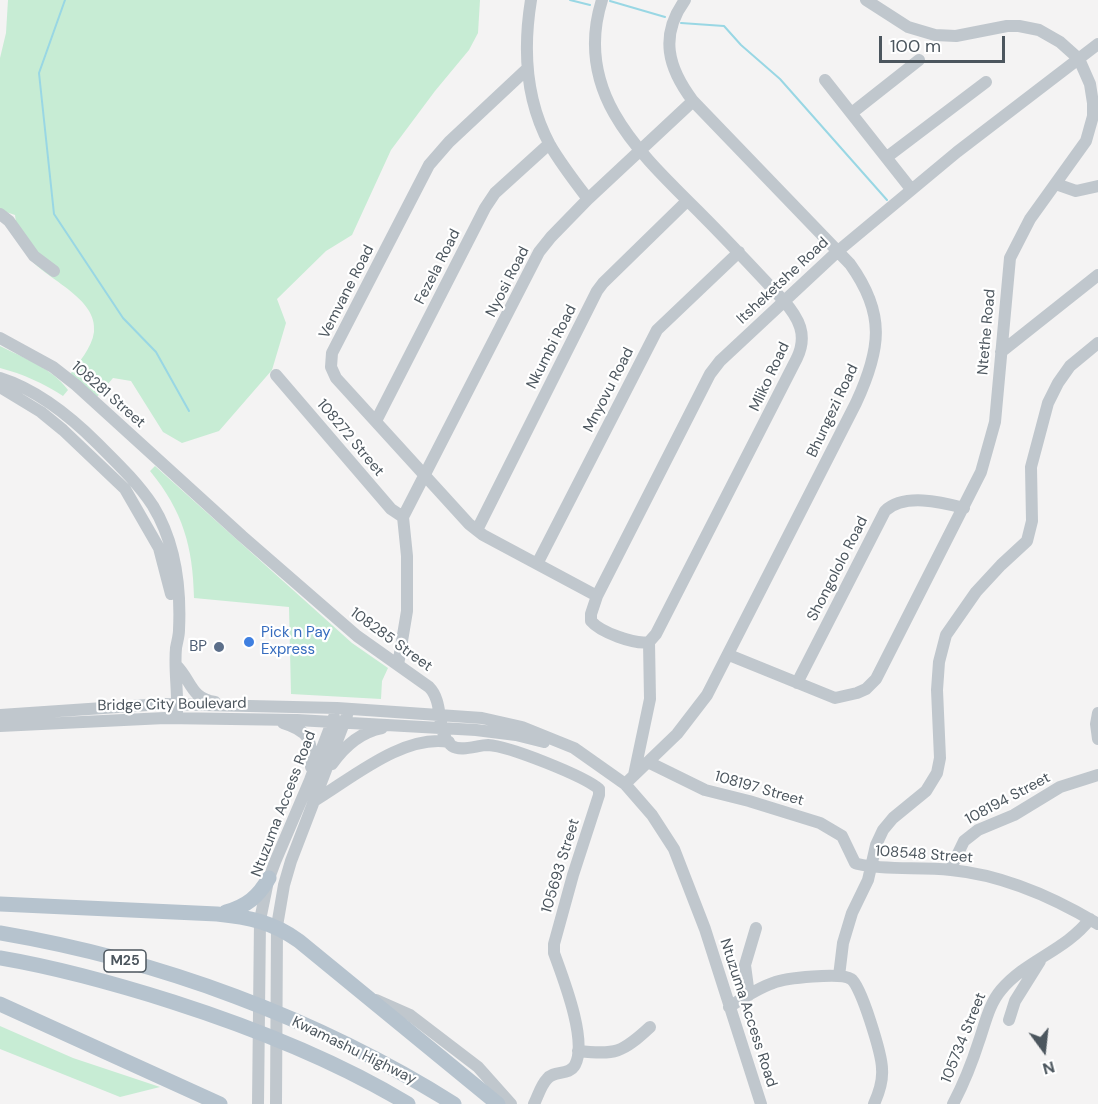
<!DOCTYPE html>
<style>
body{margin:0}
#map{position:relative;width:1098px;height:1104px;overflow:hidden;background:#f4f3f3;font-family:"DM Sans",sans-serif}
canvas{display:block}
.north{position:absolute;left:1014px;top:1020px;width:60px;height:60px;-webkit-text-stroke:4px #fff;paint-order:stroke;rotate:165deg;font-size:16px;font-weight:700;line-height:24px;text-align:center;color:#4c565e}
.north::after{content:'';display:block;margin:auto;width:21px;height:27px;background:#4c565e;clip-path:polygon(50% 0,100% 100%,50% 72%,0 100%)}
.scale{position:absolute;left:879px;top:36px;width:126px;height:27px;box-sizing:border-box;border:3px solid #4c565e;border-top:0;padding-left:8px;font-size:18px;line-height:21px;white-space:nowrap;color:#4c565e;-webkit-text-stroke:4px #fff;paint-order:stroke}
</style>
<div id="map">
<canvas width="1098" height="1104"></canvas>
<div class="north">N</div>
<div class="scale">100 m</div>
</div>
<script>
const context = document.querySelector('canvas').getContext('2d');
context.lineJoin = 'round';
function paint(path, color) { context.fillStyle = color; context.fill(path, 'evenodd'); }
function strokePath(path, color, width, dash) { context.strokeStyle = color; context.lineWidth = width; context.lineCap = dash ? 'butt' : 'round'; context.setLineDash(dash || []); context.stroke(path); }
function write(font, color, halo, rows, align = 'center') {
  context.font = font + ' "DM Sans",sans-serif'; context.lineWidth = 4.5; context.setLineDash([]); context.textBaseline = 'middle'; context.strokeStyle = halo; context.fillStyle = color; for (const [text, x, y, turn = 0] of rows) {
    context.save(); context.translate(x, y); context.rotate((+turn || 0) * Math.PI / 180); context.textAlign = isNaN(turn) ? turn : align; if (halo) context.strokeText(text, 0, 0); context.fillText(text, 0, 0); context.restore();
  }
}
paint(new Path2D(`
 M8,0H480L478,33L469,50L435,91L391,150L352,235L326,251L277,299L286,323L272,370L219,431L182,443L163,432L131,381L113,378L97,397L69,376C78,363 92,348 94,332C98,298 47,280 29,258C23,251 16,225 15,215L0,210V58L6,33Z
 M0,346C24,358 52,368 68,390L63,396C43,383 23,374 0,368Z
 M155,466L352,643L388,668L382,681L381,699L291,694L289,607L194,598C193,547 183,511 150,471Z
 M0,1026L73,1058L160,1087L120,1097L0,1049Z`), '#c7ecd4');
strokePath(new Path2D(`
 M65,0L39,73L54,214L123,318L156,352L189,411
 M570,0L590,5
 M610,1L665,17
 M681,23L724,26L741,45L780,79L887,200`), '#99d7e4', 2);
strokePath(new Path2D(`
 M531,0C523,49 526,101 550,145C561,164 575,182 588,199
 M602,0C572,94 642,155 701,214C729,242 756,271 783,300C799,318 808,335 797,358L656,634L649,642C635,645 600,632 591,621V614L597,596L710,374L720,361L838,251L957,152L1098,44
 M527,69L449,142L429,165L332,353L331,367L336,378L469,524L483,535L597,596
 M825,80L911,189
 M853,112L919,60
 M887,157L986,82
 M1056,184L1076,191L1098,186
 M0,214L9,221L34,256L54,271
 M0,338L53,367L76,385L242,536L357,636L429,687C445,703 435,733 452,746C461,752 478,745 488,745C509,746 584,776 599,789V795L573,875L554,944V953C563,978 588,1041 575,1065C569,1076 554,1070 547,1079C541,1085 538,1096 534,1104
 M1001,352L1098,275
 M276,375L391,509L403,517
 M0,378C38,390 70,416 98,444C117,463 138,483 153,506C175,542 181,588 179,630C179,636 177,642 176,648C174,669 178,691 177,712
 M0,387L41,412L63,430L125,489L159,548L171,594
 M376,421L485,208L495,193L549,144
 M477,530L597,291L603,283L687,201
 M537,564L657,330L739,252
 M729,655L835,698L857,693L866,689L876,679L981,472L995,422L1010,258L1030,219L1086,141L1093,116V103L1090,84L1079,59L1060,42L1039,30L1019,26H1007L956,36L935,35L908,27L866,0
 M176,665C192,681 190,698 215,702
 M398,665L407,611V556L403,517L539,252L551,237L588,199L693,101
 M797,683L885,511C904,493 941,502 964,508
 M1098,713L1096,724L1098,739
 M0,715L162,704L337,708L482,718L522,727L574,748L625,784L652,815L674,849L705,929L761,1104
 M283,723C309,731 313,740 311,767
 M0,726L165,718L297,720L476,730L516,735L544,742
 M648,762L705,790L749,801L820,823L842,836L855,863L858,864C888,871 921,866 951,870C1004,875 1053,897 1098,924
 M332,764C344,747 361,732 382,728
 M634,775L650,699L649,642
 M625,784L677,734L707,695L856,403C881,349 886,314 850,264L693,101C668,68 659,36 685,0
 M314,801C351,779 403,734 449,742
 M950,870L964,841L978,830L1014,815L1060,787L1098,775
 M839,976L843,943L852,913L868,880L876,845L883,830L893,818L926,791L937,773L940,758L937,690L939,662L946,635L976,592L1001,565L1027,541L1032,521L1031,467L1048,403L1058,383L1070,366L1098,343
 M749,995L745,965L756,928
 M376,1000L410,1015L478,1067L511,1104
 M729,1007C743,998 758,988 773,983C785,978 841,972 851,979C861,985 882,1055 882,1069C883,1081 879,1093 874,1104
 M1009,1020L1015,1001L1040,961
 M578,1051C616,1055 622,1053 650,1027
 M258,1104L260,920L268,881L275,862L310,780L334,717
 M276,1104L277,926L284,885L291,861L347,715
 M953,1104C964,1083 972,1063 979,1041C985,1024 989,1004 1001,990C1026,960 1065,951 1090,919`), '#c0c7cd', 12);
strokePath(new Path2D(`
 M0,904L217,914C248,917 273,922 299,941L498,1104
 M226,912C247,906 258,897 269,878
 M0,933C159,960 317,1018 454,1104
 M0,958C59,968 116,984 173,1002C254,1028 335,1060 408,1104
 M0,1004L220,1104`), '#b6c3ce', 15);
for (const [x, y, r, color] of [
 [249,642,6,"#3f7fe0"],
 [219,647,6,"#5c6f8a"]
]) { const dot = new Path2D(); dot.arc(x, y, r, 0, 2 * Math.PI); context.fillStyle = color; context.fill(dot); strokePath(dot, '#fff', 2); }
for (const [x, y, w] of [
 [125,961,42]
]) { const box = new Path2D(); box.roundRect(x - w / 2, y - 11, w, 22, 4.5); context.fillStyle = '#fff'; context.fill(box); strokePath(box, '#4c565e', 1.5); }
write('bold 14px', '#4c565e', null, [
 ["M25",125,961]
]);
write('15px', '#4c565e', '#fff', [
 ["Fezela Road",438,267,-63],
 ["Itsheketshe Road",783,281,-43],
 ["Nyosi Road",508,282,-63],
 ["Vemvane Road",347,292,-63],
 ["Ntethe Road",987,332,-85],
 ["Nkumbi Road",552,347,-63],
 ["Mliko Road",770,377,-65],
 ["Mnyovu Road",609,390,-63],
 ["108281 Street",108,395,41],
 ["Bhungezi Road",833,411,-65],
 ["108272 Street",350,438,50],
 ["Shongololo Road",838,569,-63],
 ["108285 Street",391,640,36],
 ["Bridge City Boulevard",172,705,-1],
 ["108197 Street",759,789,16],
 ["108194 Street",1008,799,-28],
 ["Ntuzuma Access Road",284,804,-69],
 ["108548 Street",924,855,4],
 ["105693 Street",561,866,-73],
 ["Ntuzuma Access Road",748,1013,72],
 ["105734 Street",964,1038,-68],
 ["Kwamashu Highway",354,1051,26]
]);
write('15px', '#366cbe', '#fff', [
 ["Pick n Pay",261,633],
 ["Express",261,650]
], 'left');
write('15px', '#4e5e75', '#fff', [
 ["BP",207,647]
], 'right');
</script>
